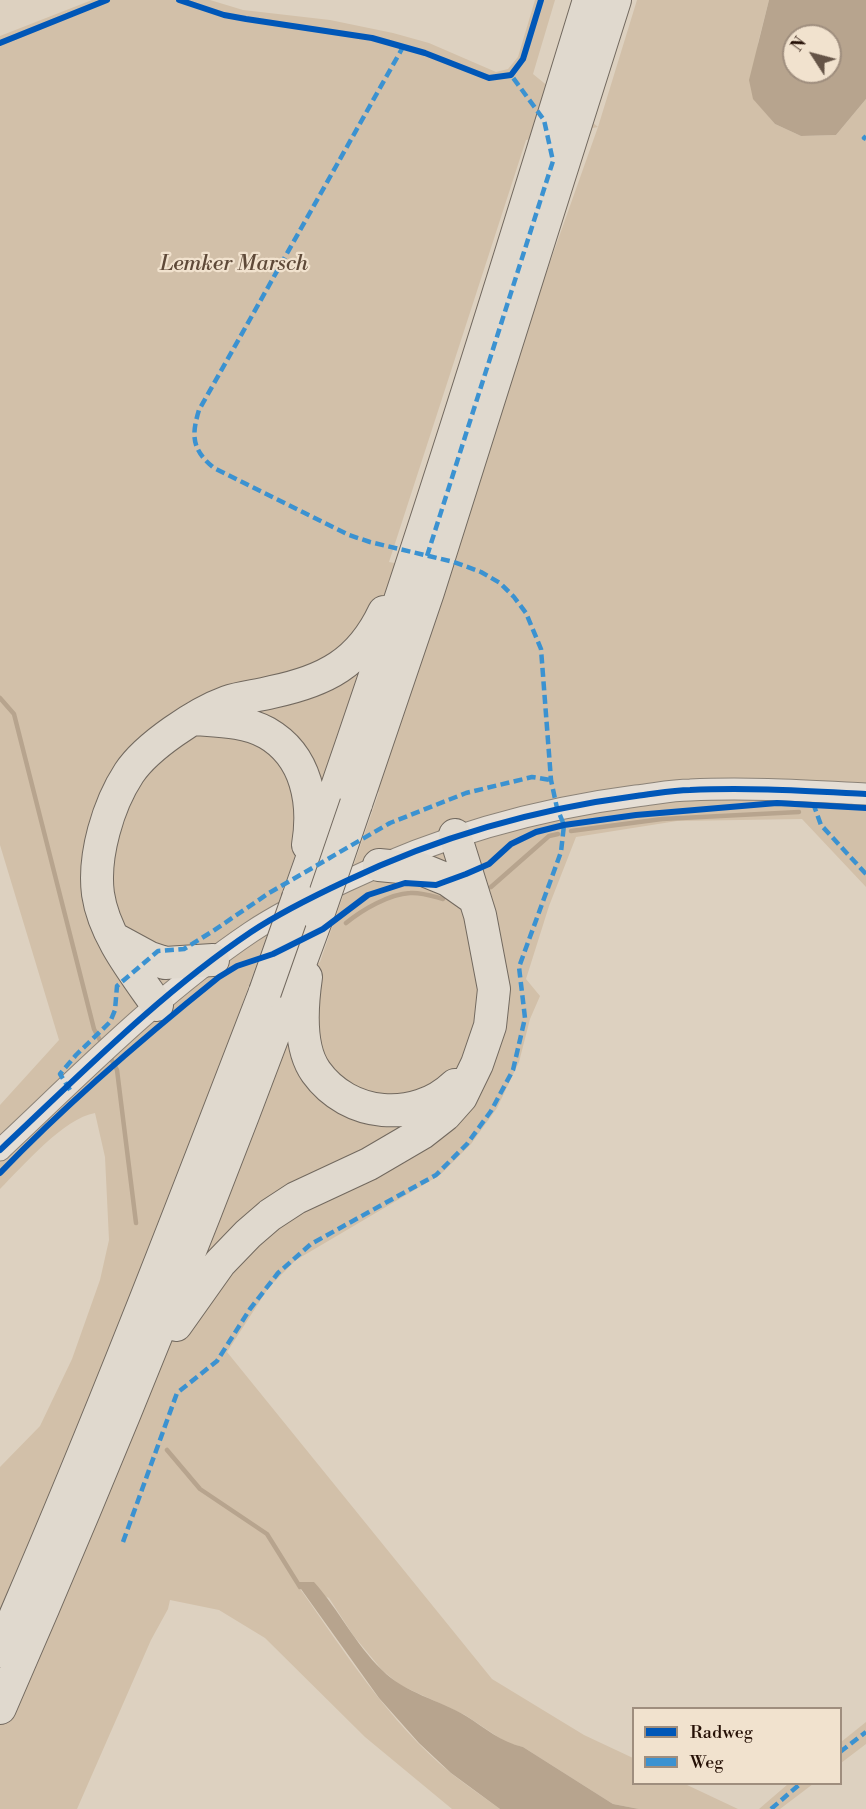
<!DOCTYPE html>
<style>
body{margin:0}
#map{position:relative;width:866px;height:1809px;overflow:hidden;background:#ddd1c0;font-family:"Libre Bodoni",serif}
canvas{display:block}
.legend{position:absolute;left:632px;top:1707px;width:210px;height:78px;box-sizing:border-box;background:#f1e2ce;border:2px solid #9f8e7e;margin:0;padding:8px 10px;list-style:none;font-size:18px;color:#251006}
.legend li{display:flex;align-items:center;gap:12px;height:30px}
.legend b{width:30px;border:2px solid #9f8e7e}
.north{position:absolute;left:782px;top:24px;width:60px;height:60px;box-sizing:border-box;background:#f1e2ce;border:2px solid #9f8e7e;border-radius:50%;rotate:306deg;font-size:16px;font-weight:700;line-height:24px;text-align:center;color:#251006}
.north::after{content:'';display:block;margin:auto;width:21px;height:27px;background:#655447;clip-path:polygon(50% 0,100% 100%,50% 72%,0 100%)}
</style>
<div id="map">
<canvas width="866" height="1809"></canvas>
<ul class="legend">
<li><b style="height:8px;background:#0057b8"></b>Radweg</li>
<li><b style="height:8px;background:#3b92d1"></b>Weg</li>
</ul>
<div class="north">N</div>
</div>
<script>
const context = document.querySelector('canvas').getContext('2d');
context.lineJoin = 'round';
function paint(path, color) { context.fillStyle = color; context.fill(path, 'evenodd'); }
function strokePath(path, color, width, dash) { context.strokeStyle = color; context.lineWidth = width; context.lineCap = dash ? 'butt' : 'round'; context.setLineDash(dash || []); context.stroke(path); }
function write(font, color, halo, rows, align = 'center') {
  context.font = font + ' "Libre Bodoni",serif'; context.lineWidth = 4.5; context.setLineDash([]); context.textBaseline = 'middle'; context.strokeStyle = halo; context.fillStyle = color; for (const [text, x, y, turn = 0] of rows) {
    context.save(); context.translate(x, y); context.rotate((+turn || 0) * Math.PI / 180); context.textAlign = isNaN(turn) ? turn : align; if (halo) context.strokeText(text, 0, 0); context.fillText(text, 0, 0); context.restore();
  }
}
paint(new Path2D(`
 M92,0H210L243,10L330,20L393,33L429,43L496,72L508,69L518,57L535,0H555L533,74L598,127L637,0H769L758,43L754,99L775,124L801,136L836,135L866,99V887L802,819L677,821L576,837L549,906L526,979L540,996L530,1019L519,1062L497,1108L471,1144L440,1175L296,1260L269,1287L227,1352L492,1679L584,1735L633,1758L634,1784H685L738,1809H639L613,1804L523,1747L507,1743L465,1715L400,1685L382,1670L353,1635L329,1598L296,1583C343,1649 388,1722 452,1774C467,1786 484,1797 500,1809H452L365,1737L265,1638L219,1610L170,1600L168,1609L151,1640L77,1809H0V1467L40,1426L72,1359L100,1280L109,1240L105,1157L95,1113C64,1118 23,1166 0,1189V1105L59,1040L0,845V36ZM598,127L440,572L389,562L526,140ZM379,792L320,962L242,1005L298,847L356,804Z
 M866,1722V1744L841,1763V1742Z
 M788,1784H813L780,1809H759Z`), '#d2c0a9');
paint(new Path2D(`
 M769,0H866V99L836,135L801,136L775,124L753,99L749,80ZM794,36H830V72H794Z
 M296,1582H314C339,1610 355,1644 382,1670C405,1693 439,1700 466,1716C485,1728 501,1742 523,1747L613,1804L639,1809H500L451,1773L419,1743L379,1698Z`), '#b7a48e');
strokePath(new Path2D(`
 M0,698L14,714L94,1029L103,1046
 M571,831L662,819L799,812
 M491,887L549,836L558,834
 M346,923C362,910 389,894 410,893C421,892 432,896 443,899
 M109,1055L117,1070L136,1223
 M167,1450L200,1489L267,1534L300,1587`), '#b7a48e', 4.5);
const minor = new Path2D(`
 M0,1150C80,1075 159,994 251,932C281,912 314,896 346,881C438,837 535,809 636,796C654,794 672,790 690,790C748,787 808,791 866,794`);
const highway = new Path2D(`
 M194,719C219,721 245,721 267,733C307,756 315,803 308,845
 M356,804L428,592L615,0
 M379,865L421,869L448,880L475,899
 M298,898C404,601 497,301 589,0
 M115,939L150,958L165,963L213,960
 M306,977C302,1005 298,1047 316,1072C349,1118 415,1123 455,1085
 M157,1005C134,972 104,935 98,894C93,856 108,805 129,773C147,746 197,713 227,702C241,697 257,696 272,692C325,681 360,663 384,612
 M176,1325L220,1263L248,1234L270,1215L296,1198L369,1164L422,1133L445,1115L461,1097L477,1064L490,1026L494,989L480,915L455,835
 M0,1651C95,1434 180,1213 265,992
 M0,1708C114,1447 220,1183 318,915`);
strokePath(minor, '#8c8378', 23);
strokePath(highway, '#72695f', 34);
strokePath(minor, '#e5ded5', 21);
strokePath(highway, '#e0d9ce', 32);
const highwayBridge = new Path2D(`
 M318,915L356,804
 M265,992L298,898`);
strokePath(highwayBridge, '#72695f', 34, []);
strokePath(highwayBridge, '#e0d9ce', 32);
strokePath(new Path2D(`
 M866,136L864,138L866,139
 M427,556L553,161L544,120L511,75
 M813,803L821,825L866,874
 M70,1090L60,1074L76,1055L110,1022L115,1010L117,986L158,951L184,949L213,931L269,893L390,823L466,793L532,777L551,780
 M123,1542L177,1393L217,1361L250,1309L278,1273L311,1244L436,1175L467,1144L491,1111L513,1070L525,1018L519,967L561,852L564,825L557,808L551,780L541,649L526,613L514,597L500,583L481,572L454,562L370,542L349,535L214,468C192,450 191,436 199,410L403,47
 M840,1752L866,1732
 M771,1809L800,1784`), '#3b92d1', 4.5, [9, 4.5]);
strokePath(new Path2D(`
 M179,0L224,15L246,19L372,38L425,53L489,78L511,75L523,59L541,0
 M0,43L107,0
 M0,1150C80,1075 159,994 251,932C281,912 314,896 346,881C438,837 535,809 636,796C654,794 672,790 690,790C748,787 808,791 866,794
 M0,1173C68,1102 143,1038 219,977L237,966L273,954L323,929L368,895L405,883L436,885L466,874L489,864L511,844L536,832L564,825L636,815L777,803L866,808`), '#0057b8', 6);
write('italic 22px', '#5e4938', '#f1e2ce', [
 ["Lemker Marsch",234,265]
]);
</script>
